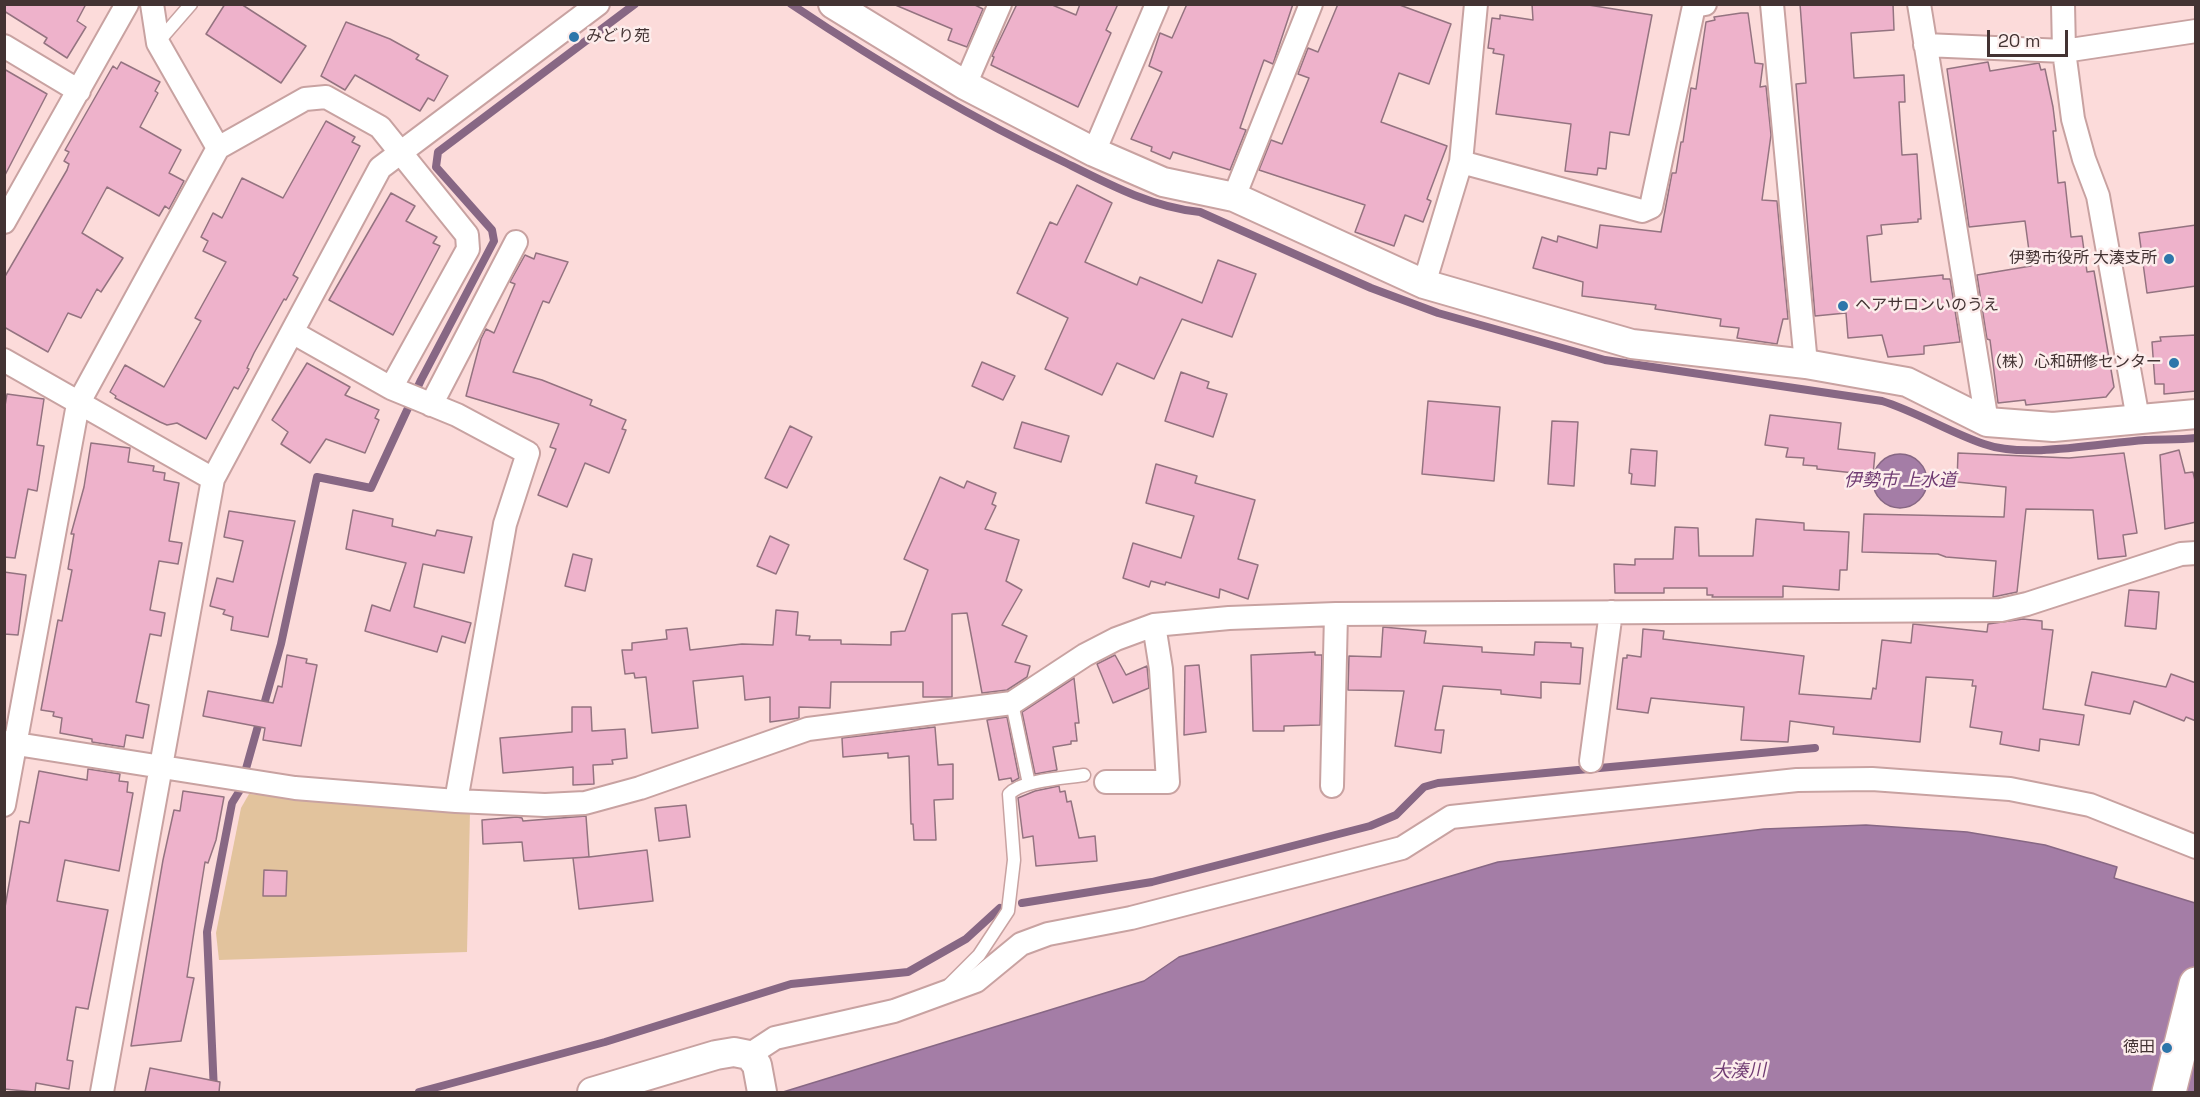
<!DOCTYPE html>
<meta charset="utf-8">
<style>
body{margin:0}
#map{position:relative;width:2200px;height:1097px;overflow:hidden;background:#fcdbda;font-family:"Space Grotesk",sans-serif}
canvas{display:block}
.frame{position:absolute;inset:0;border:6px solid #433333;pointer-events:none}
.scale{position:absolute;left:1987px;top:30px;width:81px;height:27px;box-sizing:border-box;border:3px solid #433333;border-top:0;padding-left:8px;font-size:18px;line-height:21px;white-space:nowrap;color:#433333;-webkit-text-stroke:4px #fdedec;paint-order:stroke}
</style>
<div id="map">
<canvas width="2200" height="1097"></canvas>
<div class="frame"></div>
<div class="scale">20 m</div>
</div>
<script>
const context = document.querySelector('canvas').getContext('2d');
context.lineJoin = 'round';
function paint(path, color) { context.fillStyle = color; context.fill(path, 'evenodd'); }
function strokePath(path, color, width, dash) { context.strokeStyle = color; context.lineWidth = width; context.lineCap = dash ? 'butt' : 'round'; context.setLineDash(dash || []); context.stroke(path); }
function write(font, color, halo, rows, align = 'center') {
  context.font = font + ' "Space Grotesk","Noto Sans JP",sans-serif'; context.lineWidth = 5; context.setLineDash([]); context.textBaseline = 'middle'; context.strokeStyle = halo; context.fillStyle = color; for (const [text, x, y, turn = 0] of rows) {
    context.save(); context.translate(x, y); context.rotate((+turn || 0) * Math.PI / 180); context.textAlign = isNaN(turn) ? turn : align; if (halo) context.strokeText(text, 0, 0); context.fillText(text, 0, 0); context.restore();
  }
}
paint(new Path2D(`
 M249,794L470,811L467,952L219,960L216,933L241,808Z`), '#e2c39d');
const water = new Path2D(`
 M1873 481a27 27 0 1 1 54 0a27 27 0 1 1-54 0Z
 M1866,825L1967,832L2045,845L2117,867L2114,878L2195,903V1092H783L1144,981L1179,957L1498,862L1764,829Z`);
paint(water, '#a47da6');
strokePath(water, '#876784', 1.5);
strokePath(new Path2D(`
 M791,4C879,63 969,117 1064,162C1108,184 1151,207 1200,212L1371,288L1438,313L1605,360L1882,401C1917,412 1949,432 1984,444C2025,459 2101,443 2145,440C2162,439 2179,440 2196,438
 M1022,903L1152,882L1370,826L1396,815L1424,787L1438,783L1815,748
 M214,1092L207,932L232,803L240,790L281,644L317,477L371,488L421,380L494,241L492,230L436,167L438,152L635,4
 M419,1092L605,1042L791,984L908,972L966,939L1000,908`), '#876784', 8);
const building = new Path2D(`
 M4,4H86L77,21L86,27L67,58L44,43L47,38L4,11Z
 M225,4H241L306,46L281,83L206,34Z
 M893,4H973L983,9L967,47L948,40L952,29Z
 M1017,4H1050L1076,15L1080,4H1118L1106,30L1111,33L1078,107L991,65L994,57L992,56Z
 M1187,4H1293L1273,64L1264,60L1250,99L1240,128L1246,130L1230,170L1173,152L1170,159L1151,151L1152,147L1131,139L1162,72L1149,66L1160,33L1172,38Z
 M1338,4H1397L1451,24L1429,84L1399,73L1381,122L1447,146L1427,199L1431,201L1423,222L1405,215L1394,246L1355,232L1365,205L1259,170L1271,140L1282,144L1309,78L1298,74L1308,48L1318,52Z
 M1532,4H1582L1652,15L1629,135L1610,132L1606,169L1598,168L1597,175L1565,171L1571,124L1496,114L1504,55L1493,53L1494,49L1488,48L1492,18L1500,19V15L1533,20Z
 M1800,4H1893L1894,30L1851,33L1854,78L1904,75L1905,102H1899L1902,155L1917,154L1921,219H1918V222L1881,225L1882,234L1867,236L1871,282L1943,275V279H1950L1960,342L1924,346V354L1888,357L1882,335L1848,338L1846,313L1815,316L1796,84L1806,83Z
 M1741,13H1748L1755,63L1763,64L1760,87L1766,86L1771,135L1762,200L1777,201L1788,319H1783L1777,344L1737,338L1739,328L1720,326L1721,319L1655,309L1656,305L1582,296L1583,282L1533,268L1542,237L1557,242L1558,236L1597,248L1600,225L1661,232L1672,173H1676L1681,142H1683L1691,88L1696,89L1706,22L1715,20L1714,17Z
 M346,22L390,39L419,55L416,59L448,76L434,101L428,98L420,111L355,75L345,90L321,76Z
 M121,62L160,82L155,91L158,93L140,127L181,150L169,173L184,181L169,209L165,206L159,216L107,187L82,233L123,258L101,292L97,289L81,318L68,313L48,352L4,327V278L67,170L69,164L64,161L69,152L65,150L113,66L117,69Z
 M1988,62L1990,71L2039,63L2041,70L2045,69L2053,107L2056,131H2053L2058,183L2065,182L2071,237L2082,236L2087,272L2094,271L2114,387L2106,397L2026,405L2025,400L1998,403L1990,340L1987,339L1977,275L2031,266L2025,221L1969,227L1947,69Z
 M4,69L47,94L4,177Z
 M326,121L355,137L352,142L360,146L293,275L298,278L286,300L284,299L254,353L247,368L249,369L238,389L234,387L206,439L177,423L167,425L160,422L115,398L116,396L110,392L125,365L164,387L201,321L195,318L226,262L203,251L208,241L201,237L213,213L222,218L242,178L283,198Z
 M1077,185L1112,203L1085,262L1137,285L1140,277L1202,303L1218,260L1256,274L1232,337L1182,319L1154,379L1117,363L1102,395L1045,369L1068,318L1017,293L1050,222L1057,225Z
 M391,193L415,206L406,221L437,237L433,243L440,246L393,335L329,300Z
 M2196,225V286L2147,293L2139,233Z
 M536,253L568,262L549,303L543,301L513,372L542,380L592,400L590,405L626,420L622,429L626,430L609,473L585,463L567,507L538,495L556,449L550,447L559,424L466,396L481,339L486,329L494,333L515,284L510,282L525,255L534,259Z
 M2196,335V391L2164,394V384H2155L2152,342L2161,341L2160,337Z
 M982,362L1015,376L1003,400L972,386Z
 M307,363L350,387L345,395L379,410L375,418L379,420L365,453L326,439L310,463L281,444L288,432L272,420Z
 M1181,372L1209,382L1207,388L1227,394L1213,437L1165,421Z
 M7,394L44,399L37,445L44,446L37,491L28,489L15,558L4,557V412Z
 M1428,401L1500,407L1494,481L1422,474Z
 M1770,415L1841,423L1838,449L1875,453L1873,475L1817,469V466L1803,465L1804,458L1786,457L1788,448L1765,445Z
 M1552,421L1578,422L1574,486L1548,484Z
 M1022,422L1069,436L1061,462L1014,448Z
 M790,426L812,437L787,488L765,478Z
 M91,443L130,448L128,462L154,466L153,471L165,473L164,480L179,483L169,541L182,543L178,564L159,561L150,610L165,613L161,636L150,634L136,702L149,705L143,738L126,735L124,747L92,742V739L60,733L62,718L53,716L54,712L41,710L58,620L62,621L72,570L68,569L74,534H71L84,487Z
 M1631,449L1657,451L1655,486L1631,484L1632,474L1629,473Z
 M2179,450L2185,473L2193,472L2196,485V522L2165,529L2160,455Z
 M1958,453L2069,458L2124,453L2137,533L2123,535L2126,556L2098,559L2093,510L2026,509L2017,592L1993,597L1996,561L1946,557L1938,554L1862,552L1864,514L2004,517L2006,487L1957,482Z
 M1156,464L1197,476L1195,483L1255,500L1238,559L1258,565L1248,599L1220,589L1219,598L1166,582L1165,585L1151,581L1149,587L1123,578L1133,543L1181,558L1194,516L1146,503Z
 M940,477L964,488L967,481L996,493L992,504L996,506L985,529L1019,540L1006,581L1022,590L1002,625L1027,636L1015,662L1030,666L1027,677L1007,690L982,693L967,613L952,614V697H923V682H831L830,708L799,707V718L770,722V697L745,700L743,676L693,681L698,728L652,733L646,677L635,678L634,673L625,674L622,650H632V643L667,639L666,630L687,628L690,650L742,644L773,645L776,610L798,612L796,635L810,636L809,640H841V644L891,645V632L905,631L928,570L904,559Z
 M353,510L393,519L392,526L435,536L437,530L472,537L464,573L423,564L414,607L471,623L465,643L442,636L437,652L365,631L372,605L390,611L406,563L346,549Z
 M229,511L295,521L268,637L231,630L233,617L223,614L225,610L210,606L217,578L233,582L243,541L224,537Z
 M1756,519L1804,523V530L1849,532L1847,570H1840L1839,590L1783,586V597H1712L1713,595H1707V588H1664V593H1615L1614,564L1635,565V559H1673L1675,527L1698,528L1699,556H1753Z
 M770,536L789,545L776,574L757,566Z
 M573,554L592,559L585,591L565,586Z
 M4,572L26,575L18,635L4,634Z
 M2129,590L2159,592L2156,629L2125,626Z
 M2023,619L2042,621V629L2053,630L2043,709L2084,715L2079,745L2040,739L2039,751L2000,744L2002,732L1970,727L1976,686H1972L1973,680L1926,677L1920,742L1833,734L1834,727L1790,721L1788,742L1741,740L1744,707L1651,698L1648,713L1617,709L1623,658H1627V655L1641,657L1643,629L1664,631L1663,639L1804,656L1799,694L1871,699L1873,688L1876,689L1882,640L1911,643L1913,624L1987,632L1988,624Z
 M1383,627L1426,631L1424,643L1482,647V652L1534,655L1535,642L1571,643V647L1583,648L1580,684L1541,682V698L1501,694V690L1443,686L1435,730H1444L1441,753L1395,746L1404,691L1348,690L1349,656L1381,657Z
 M1315,652V655H1322L1320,725L1284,726V731H1253L1251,655Z
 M287,655L307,659L306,663L317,665L301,746L263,740L265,728L203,716L208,691L273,703L278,686L282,687Z
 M1115,655L1126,675L1147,666L1149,688L1113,703L1097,664Z
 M1199,665L1206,732L1184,735L1185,666Z
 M2092,672L2166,687L2171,674L2196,683V721L2186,717L2184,721L2134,701L2130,714L2085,705Z
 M1074,678L1079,723H1075L1077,741H1071V744L1053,747L1057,770L1035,774L1022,712Z
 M572,707H591L592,731L625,729L627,758L612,760L613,764L593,765L594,784L573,785V767L503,773L500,738L572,732Z
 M1007,717L1019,778L1012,782L1011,778L999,780L987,720Z
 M935,727L938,765L953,764V799L934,800L936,840H914L913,824H911L909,756L888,758V753L843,757L842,738Z
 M88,769L120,774L119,781L128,782L127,792L133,793L119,871L65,860L57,901L108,910L88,1009L76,1007L67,1060L73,1061L69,1089L36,1083L35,1092L4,1089V913L20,821L29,823L39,771L87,780Z
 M1059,786L1060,792L1065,791L1067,802L1071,801L1079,838L1095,836L1097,861L1036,866L1033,836L1023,838L1018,798L1035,791Z
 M183,791L224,797L216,840L208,863L205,862L200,893L187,977L194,978L181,1041L131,1046L163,860L174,810L180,811Z
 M686,805L690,837L659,841L655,808Z
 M586,816L589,857L647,850L653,901L579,909L573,858L588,857L524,861L522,842L483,844L482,820L517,817L522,818L523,821Z
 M264,870L287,871L286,896H263Z
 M150,1068L220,1082L219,1092H145Z`);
paint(building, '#eeb2cb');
strokePath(building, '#947380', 1.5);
const service = new Path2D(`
 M158,42L191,4
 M1012,703L1029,784
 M948,986L979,955L1008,911L1014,860L1009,794C1022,780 1065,778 1084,775`);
const minor = new Path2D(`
 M152,4L158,43L218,148L305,99L326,97L380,127L467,235L468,249L391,388L457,415L528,453L505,524L456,801L545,805L585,803L640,788L808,729L1012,703L1085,655L1116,639L1154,625L1229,618L1336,614L2001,610L2027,604L2181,554L2196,553
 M1772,4L1806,364
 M1919,4L1987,422
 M2063,4L2064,51L2196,31
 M1925,45L2064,51L2073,119L2084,159L2098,196L2138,419
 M4,46L79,91
 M965,85L1000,4
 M1094,152L1157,4
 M1461,162L1642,211L1651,207L1694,6L1705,4
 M1234,197L1311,4
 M4,222L127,4
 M1424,284L1461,162L1476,4
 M292,332L391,388
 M4,360L213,479
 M431,405L516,242
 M4,742L295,788L456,801
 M1591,761L1611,612
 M1106,782H1168L1161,669L1154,625
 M1332,786L1336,614
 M4,805L78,404L218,148
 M749,1055L775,1038L894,1011L976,981L1021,944L1048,934L1131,918L1402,848L1451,817L1797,780L1872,779L2010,789L2090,805L2196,847
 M102,1092L213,479L380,168L598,4`);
const tertiary = new Path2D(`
 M833,4L965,85L1094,152L1163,182L1234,197L1424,284L1632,344L1806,364L1907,382L1987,422L2053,427L2196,414
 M592,1092L716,1055L734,1052L749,1055L757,1065L762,1092`);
const secondary = new Path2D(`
 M2169,1092L2196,984`);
strokePath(service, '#c8a2a1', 15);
strokePath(minor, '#c8a2a1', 26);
strokePath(tertiary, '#c8a2a1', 32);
strokePath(secondary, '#c8a2a1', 36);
strokePath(service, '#fff', 12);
strokePath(minor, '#fff', 22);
strokePath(tertiary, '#fff', 28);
strokePath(secondary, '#fff', 33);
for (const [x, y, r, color] of [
 [574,37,6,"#2d76aa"],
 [2169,259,6,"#2d76aa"],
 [1843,306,6,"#2d76aa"],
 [2174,363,6,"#2d76aa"],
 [2167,1048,6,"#2d76aa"]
]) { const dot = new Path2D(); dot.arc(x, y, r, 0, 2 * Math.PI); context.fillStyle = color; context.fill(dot); strokePath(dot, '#fdedec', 2); }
write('16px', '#433333', '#fdedec', [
 ["みどり苑",586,37,"left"],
 ["伊勢市役所 大湊支所",2157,259],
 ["ヘアサロンいのうえ",1855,306,"left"],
 ["（株）心和研修センター",2162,363],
 ["徳田",2155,1048]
], 'right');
write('italic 18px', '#703c73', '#fdedec', [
 ["伊勢市 上水道",1900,481],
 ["大湊川",1739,1072,-2]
]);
</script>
